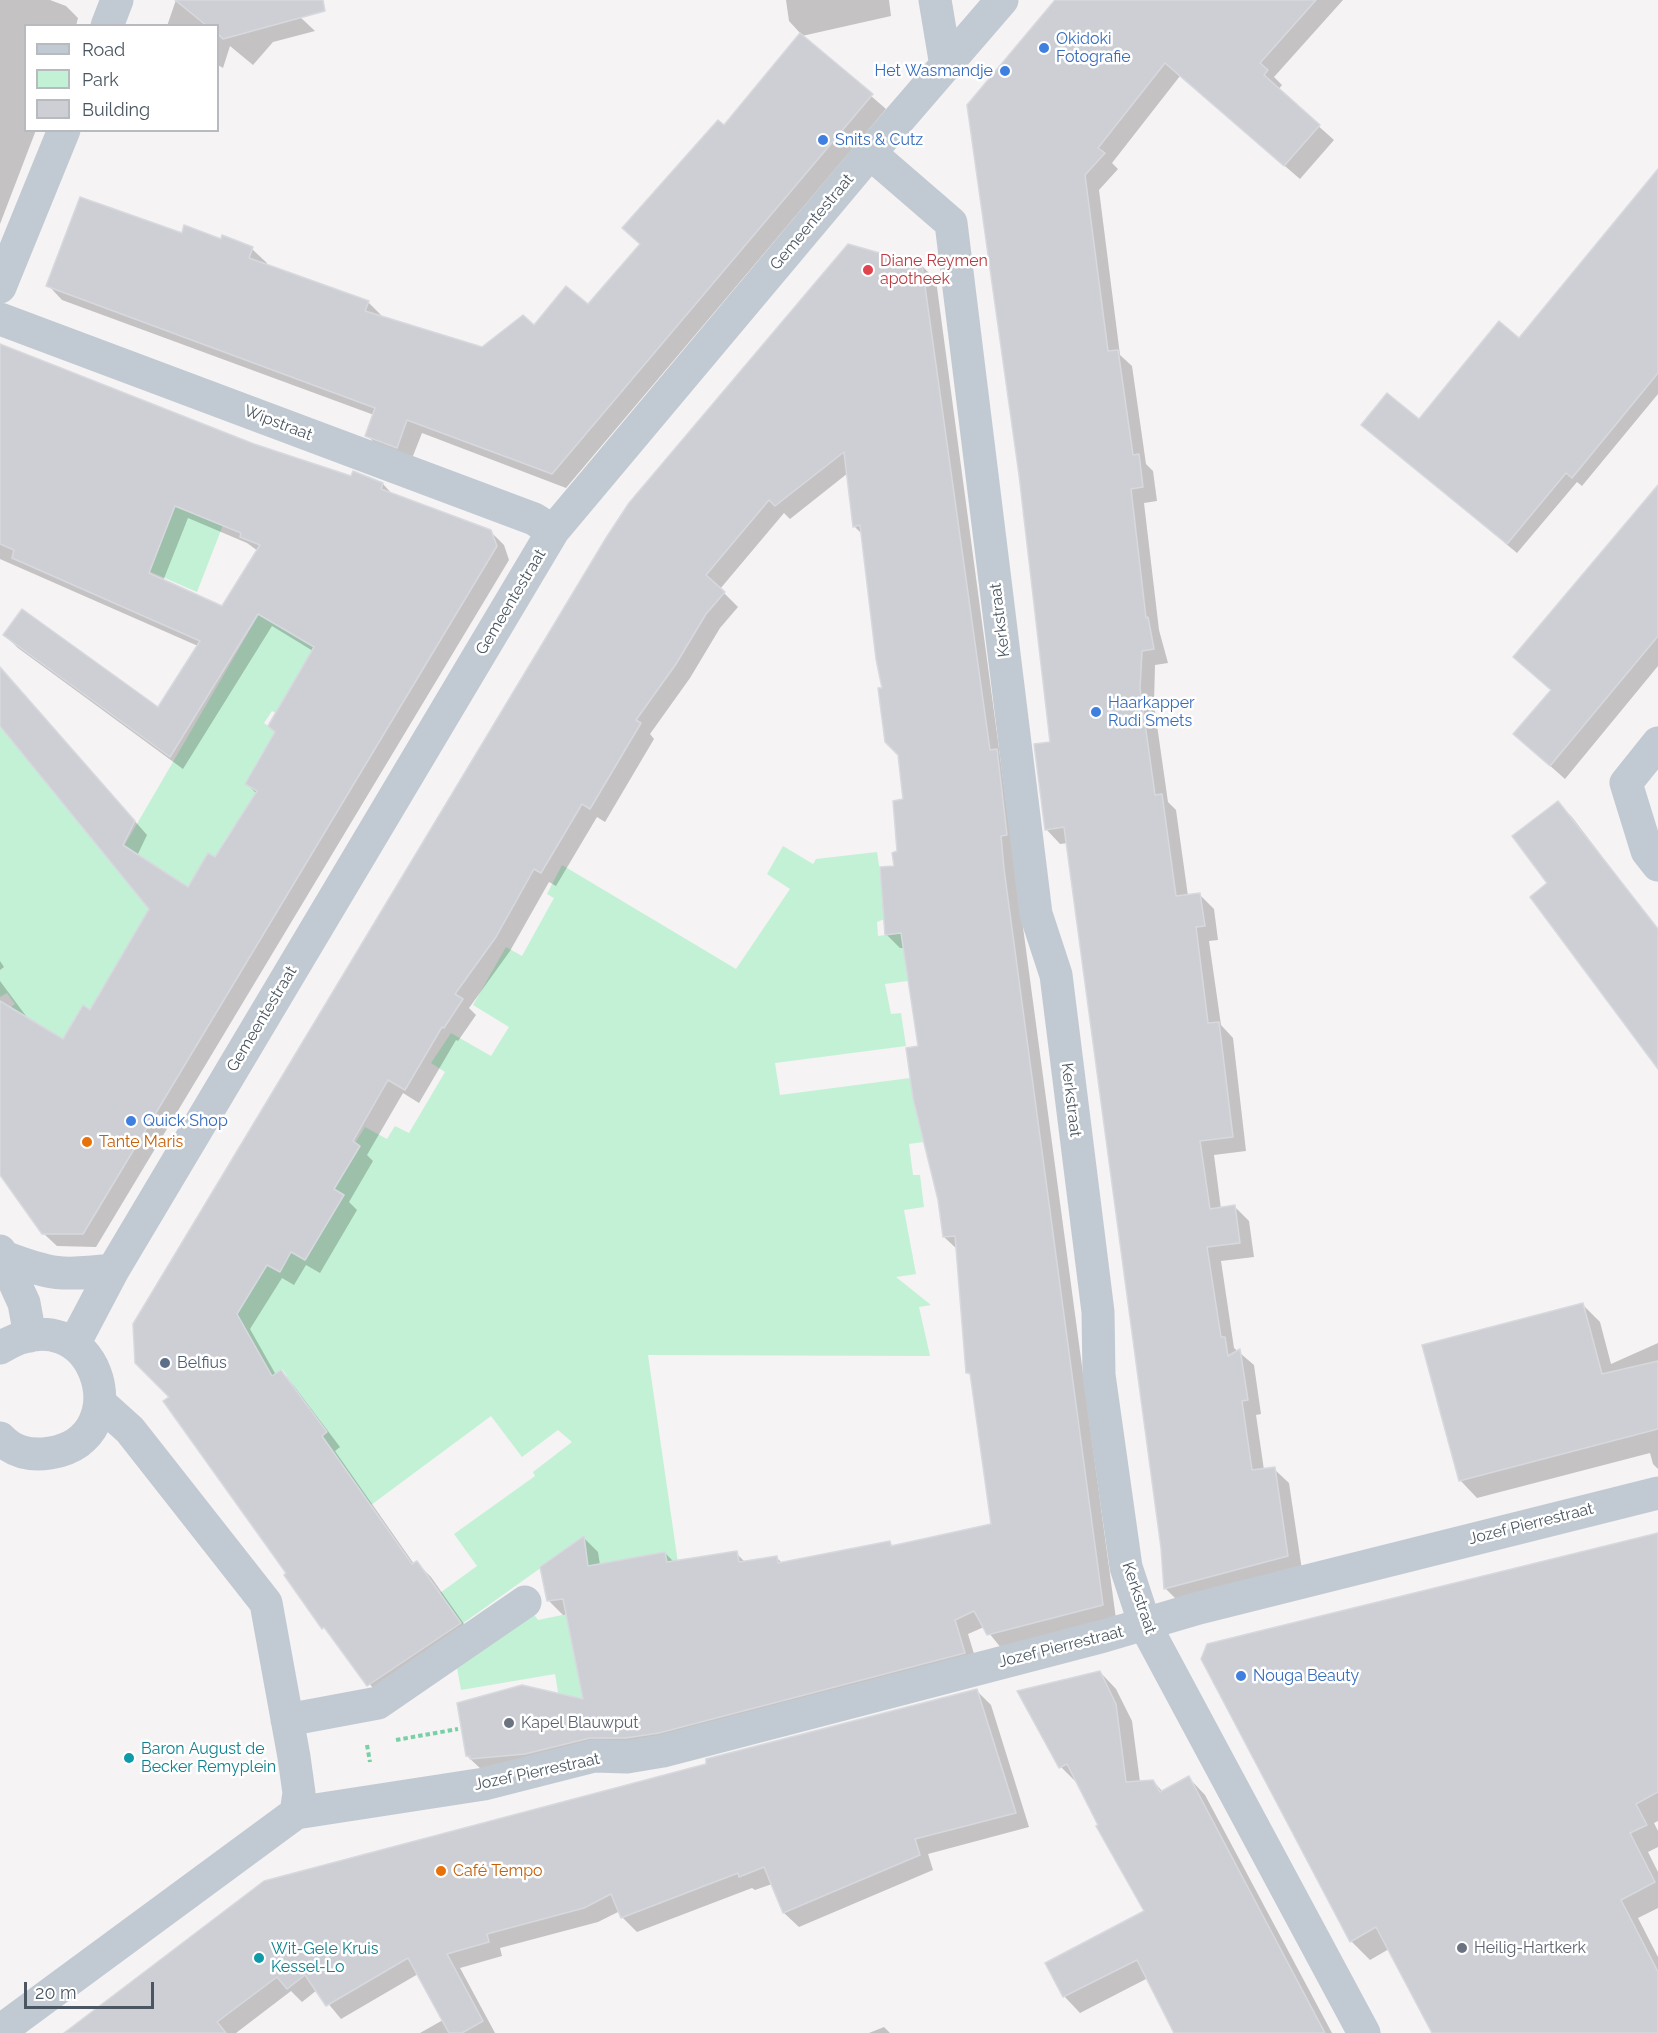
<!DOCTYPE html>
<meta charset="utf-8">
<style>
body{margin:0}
#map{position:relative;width:1658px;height:2033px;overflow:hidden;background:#f5f3f3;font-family:Raleway,sans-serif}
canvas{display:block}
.legend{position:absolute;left:24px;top:24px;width:195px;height:108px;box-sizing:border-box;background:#fff;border:2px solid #b7bbc0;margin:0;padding:8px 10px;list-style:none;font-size:18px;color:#4a5661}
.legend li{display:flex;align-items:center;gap:12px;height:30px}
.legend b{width:30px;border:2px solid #b7bbc0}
.scale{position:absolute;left:24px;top:1982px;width:130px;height:27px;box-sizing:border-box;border:3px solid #4a5661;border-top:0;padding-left:8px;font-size:18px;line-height:21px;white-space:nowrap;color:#4a5661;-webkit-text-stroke:4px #fff;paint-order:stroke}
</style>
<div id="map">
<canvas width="1658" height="2033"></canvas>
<ul class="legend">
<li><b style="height:8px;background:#c1cad2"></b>Road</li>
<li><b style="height:16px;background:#c3f1d5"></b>Park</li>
<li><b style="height:16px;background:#cdcfd5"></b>Building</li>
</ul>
<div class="scale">20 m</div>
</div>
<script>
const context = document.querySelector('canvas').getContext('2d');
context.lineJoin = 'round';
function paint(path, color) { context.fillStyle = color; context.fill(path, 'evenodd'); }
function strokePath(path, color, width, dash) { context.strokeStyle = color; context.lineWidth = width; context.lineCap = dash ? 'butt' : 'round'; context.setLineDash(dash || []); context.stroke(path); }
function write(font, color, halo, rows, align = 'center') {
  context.font = font + ' Raleway,sans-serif'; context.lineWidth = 5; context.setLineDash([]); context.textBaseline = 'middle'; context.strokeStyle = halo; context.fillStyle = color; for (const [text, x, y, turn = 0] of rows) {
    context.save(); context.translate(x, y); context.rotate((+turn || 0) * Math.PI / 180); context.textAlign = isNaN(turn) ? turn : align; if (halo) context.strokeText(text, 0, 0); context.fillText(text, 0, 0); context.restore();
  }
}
paint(new Path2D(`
 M0,440L223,525L197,592L0,506Z
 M285,578L318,630L310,645L329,656L295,679L288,692L301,701L290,720L272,711L264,723L282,736L263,752L245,784L264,796L243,828L236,824L223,843L225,863L208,853L190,888L170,875L153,912L132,1035L82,1006L73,1021L101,1039L91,1056L0,1015L15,1004L7,993L0,997V726L113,865L258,616Z
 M783,846L813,864L816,859L877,852L887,918L877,922L878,936L923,930L908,981L885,984L891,1014L901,1013L906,1046L775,1063L780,1095L910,1078L923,1142L909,1144L913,1175H920L924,1207L904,1210L916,1274L896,1277L931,1305L919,1307L930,1356L648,1355L685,1612L571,1636L590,1734L566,1739L555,1674L461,1690L456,1662L530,1609L538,1620L582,1611L592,1594L584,1537L462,1624L440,1593L477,1566L454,1534L535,1476L533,1472L572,1442L558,1430L522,1457L491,1416L371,1505L345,1469L318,1439L327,1432L323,1426L278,1384L287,1376L282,1369L272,1376L253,1342L207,1315L251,1291L267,1265L279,1272L291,1252L306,1260L315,1244L305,1238L335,1172L342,1176L360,1146L355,1143L365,1127L387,1139L395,1126L409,1133L445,1072L431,1063L451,1033L491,1056L509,1027L473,1005L506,947L522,956L554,898L547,894L562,865L736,969L790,889L767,874Z`), '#c3f1d5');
paint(new Path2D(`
 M0,0H50L66,6L78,18L76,26H26V130H36L0,224Z
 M176,0H310L298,15L315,31L273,42L253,65L230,46L223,68L218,65V26H167Z
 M786,0H889L891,16L802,36L886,109L566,488L422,433L411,461L381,450L367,435L374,415L62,300L48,285L182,235L222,241L223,237L252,249L267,263L266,266L368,302L382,316L482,349L588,307L641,245L724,127L801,34L789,21Z
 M1059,0H1343L1274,77L1282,85L1278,90L1334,140L1300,179L1180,76L1112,163L1118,169L1099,190L1120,355L1132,366L1146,464L1153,471L1157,501L1144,503L1159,630L1168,663L1155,665L1154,704L1168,802L1176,810L1188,896L1200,895L1214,909L1218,940L1209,941L1221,1025L1233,1038L1246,1151L1214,1155L1221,1209L1235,1207L1249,1221L1254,1257L1221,1261L1234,1348L1254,1365L1261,1414L1256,1415L1264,1470L1274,1469L1289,1483L1302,1570L1179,1602L1165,1588L1163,1548L1068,843L1060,844L1046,829L1051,743Z
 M1658,172V394L1582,486L1577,482L1517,553L1363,425L1419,421L1519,340Z
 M922,266L936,280L1116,1619L1002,1649L984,1627L968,1634L978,1667L674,1746L482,1770L467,1756L585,1701L568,1614L563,1615L549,1601L584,1538L598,1552L600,1565L665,1553L674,1562L736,1553L746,1563L776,1557L783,1564L890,1543L894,1547L993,1525L972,1377L968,1373L958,1250L944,1237L905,948H900L886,934L904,801L899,754L884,689L863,535L854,526L848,473L790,519L784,513L720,589L738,607L720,628L690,678L650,734L654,739L605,822L597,817L556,886L549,882L510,951L469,1008L476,1015L458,1041L456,1040L419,1103L403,1093L367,1155L373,1161L349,1202L357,1210L320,1273L306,1265L294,1285L282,1278L250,1329L276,1375L280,1372L294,1386L340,1447L335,1451L414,1564L417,1563L431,1577L474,1638L382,1699L324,1628L286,1575L288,1573L171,1397L136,1362Z
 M0,346L254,446L352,478L383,484L394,496L490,531L504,545L509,560L96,1247L57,1246L43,1233L0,1172V981L29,1020L63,1041L91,1012L151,909L0,723V667L147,835L137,856L189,889L215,859L257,794L247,784L276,733L313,651L272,626L183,769L18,648L5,635L158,709L198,646L0,559ZM188,518L247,543L258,551L223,607L163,581Z
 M1658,487V666L1565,779L1530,748L1552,691L1515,657Z
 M1557,803L1572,817L1658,930V986L1549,883Z
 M0,961L4,967L0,970Z
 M1583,1305L1600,1322L1611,1364L1658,1343V1469L1653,1464L1650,1453L1477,1498L1460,1480Z
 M1658,1535V1821L1654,1823L1658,1831V1847L1648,1852L1658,1872V1908L1638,1918L1658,1957V2033H1433L1389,1949L1370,1960L1351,1941L1203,1659Z
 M1100,1672L1116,1689L1132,1721L1140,1782L1153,1781L1163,1792L1189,1778L1205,1795L1332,2033H1183L1148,1978L1080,2013L1064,1996L1047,1963L1146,1912L1077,1783L1061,1767Z
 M976,1690L991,1705L1029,1827L928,1854L933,1870L799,1927L784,1913L772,1884L755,1890L752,1888L637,1932L622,1917L620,1911L598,1922L500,1948L502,1956L460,1968L495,2033H420L443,2020L418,1974L341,2019L317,1990L302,2002L291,1991L236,2033H67L708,1765Z
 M884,2027L890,2033H869Z`), '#0003');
const building = new Path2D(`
 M175,0H323L325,11L223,39L218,34V26H207Z
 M1055,0H1316L1260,63L1268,70L1264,75L1320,125L1284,166L1165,63L1098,148L1105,153L1085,175L1108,351L1118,350L1133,455L1139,454L1143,487L1131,489L1146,618L1148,617L1154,649L1142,651L1140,688L1155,795L1162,794L1176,896L1200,893L1205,926L1196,927L1208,1023L1219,1022L1233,1137L1200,1141L1210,1209L1235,1205L1240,1243L1207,1247L1221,1337H1225L1228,1356L1240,1349L1248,1400L1242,1401L1252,1470L1275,1467L1288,1556L1164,1589L1161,1548L1064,827L1045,830L1034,744L1050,742L1019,475L967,105Z
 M800,33L873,94L552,474L407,420L397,448L365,436L375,408L46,286L80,197L182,233L184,225L221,239L222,235L253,247L249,258L369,301L365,311L482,347L523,315L534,325L566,286L588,304L640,244L622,228L718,120L724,125Z
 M1658,169V373L1572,478L1566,473L1507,544L1361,425L1387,393L1419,419L1499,321L1519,338Z
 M848,244L922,265L990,750L997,749L1007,835L1001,836L1004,869L1103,1605L987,1635L974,1611L955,1620L965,1653L659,1733L626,1738H590L525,1754L470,1759V1756H466L457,1703L522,1685L583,1699L563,1599L547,1601L540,1567L584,1536L588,1566L665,1552L667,1562L737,1551L739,1562L777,1556L778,1563L890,1541L891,1546L991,1524L970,1373H966L955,1236L943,1237L938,1200L913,1098L906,1048L918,1046L901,933L885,935L880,867L894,866L892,853L897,851L893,801L903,799L898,755L885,742L878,688H882L876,659L860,525L853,527L844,452L775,506L769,500L706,575L725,592L706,614L676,664L636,720L641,723L590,809L582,804L541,873L534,869L496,937L455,994L463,999L444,1028L442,1027L405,1090L388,1080L353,1141L360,1146L334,1189L344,1195L305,1260L291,1252L280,1272L267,1265L237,1314L272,1376L281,1370L327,1432L322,1436L412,1564L417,1561L461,1623L367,1686L324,1627L322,1629L284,1575L286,1573L163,1401L169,1397L135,1363L133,1324L606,538L629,503Z
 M0,344L254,444L351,476L353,471L383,483L381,489L491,530L497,546L83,1234H42L0,1175V1001L63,1039L83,1005L90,1010L149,909L0,726V667L135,821L123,845L188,887L208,853L215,857L257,791L245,784L275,732L268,726L314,647L258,614L170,757L3,635L22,609L158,707L200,641L12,558L14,550L0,544ZM175,506L241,533L240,537L260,545L222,606L149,573Z
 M1658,485V636L1550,766L1513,734L1551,690L1513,657Z
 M1558,801L1658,929V1069L1530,897L1547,883L1512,836Z
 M1583,1303L1602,1374L1658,1361V1429L1459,1481L1422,1345Z
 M1658,1533V1792L1636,1804L1647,1825L1630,1833L1655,1882L1621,1900L1658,1972V2033H1432L1376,1927L1350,1942L1201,1659L1207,1644Z
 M1100,1671L1116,1704L1126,1782L1153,1780L1160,1792L1189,1776L1325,2033H1174L1137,1960L1063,1997L1045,1963L1144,1911L1096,1826L1098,1825L1067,1764L1059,1768L1017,1691Z
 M977,1689L1016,1813L915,1839L920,1855L783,1913L764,1867L739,1877L738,1873L621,1918L611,1894L584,1908L487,1934L489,1942L447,1954L483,2021L462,2033H449L408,1958L326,2006L305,1975L287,1989L277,1977L217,2022L226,2033H64L264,1881L706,1764V1759Z`);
paint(building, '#cdcfd5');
strokePath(building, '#d7d9de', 1.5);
strokePath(new Path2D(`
 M396,1740L458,1729
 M367,1745L370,1762`), '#7ad0a6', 4, [4.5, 3]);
strokePath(new Path2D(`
 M935,0L946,66
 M107,26L117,0
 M870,153L951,223L1036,914L1056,975L1098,1312L1099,1375L1126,1567L1145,1625L1364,2033
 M0,287L64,130
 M0,319L534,519L553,531
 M1658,743L1626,783L1647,851L1658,865
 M0,1251L24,1303L30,1336
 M4,1257C51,1275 62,1276 113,1270
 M74,1344L113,1270L553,531L870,153L1002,0
 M0,1348C95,1289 142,1439 50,1453C31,1456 14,1453 0,1438
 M100,1403L130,1430L266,1603L294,1757L299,1793L296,1813
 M287,1720L378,1703L525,1602
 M0,2031L296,1813L484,1784L594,1756L627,1757L663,1751L1104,1636L1199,1608L1658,1493`), '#c1cad2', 33);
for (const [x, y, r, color] of [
 [1044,48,6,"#3f7fe0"],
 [1005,71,6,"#3f7fe0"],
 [823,140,6,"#3f7fe0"],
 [868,270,6,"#e0444e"],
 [1096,712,6,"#3f7fe0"],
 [131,1121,6,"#3f7fe0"],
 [87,1142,6,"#e8710a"],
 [165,1363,6,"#5c6f8a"],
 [1241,1676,6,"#3f7fe0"],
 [509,1723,6,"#6b7280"],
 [129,1758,6,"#0f9aa8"],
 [441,1871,6,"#e8710a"],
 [1462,1948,6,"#6b7280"],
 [259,1958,6,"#0f9aa8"]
]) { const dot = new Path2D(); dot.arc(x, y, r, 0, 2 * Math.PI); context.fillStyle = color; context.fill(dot); strokePath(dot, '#fff', 2); }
write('16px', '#366cbe', '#fff', [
 ["Okidoki",1056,39],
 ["Fotografie",1056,57],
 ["Het Wasmandje",993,71,"right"],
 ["Snits & Cutz",835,140],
 ["Haarkapper",1108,703],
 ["Rudi Smets",1108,721],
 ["Quick Shop",143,1121],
 ["Nouga Beauty",1253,1676]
], 'left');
write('16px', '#4a5661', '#fff', [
 ["Gemeentestraat",812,222,-50],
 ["Wipstraat",278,423,21],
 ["Gemeentestraat",511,602,-59],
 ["Kerkstraat",1000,620,-97],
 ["Gemeentestraat",262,1019,-59],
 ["Kerkstraat",1071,1100,83],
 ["Jozef Pierrestraat",1531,1524,-14],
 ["Kerkstraat",1139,1598,71],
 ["Jozef Pierrestraat",1061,1647,-14],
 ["Jozef Pierrestraat",537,1772,-12]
]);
write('16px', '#be3a42', '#fff', [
 ["Diane Reymen",880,261],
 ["apotheek",880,279]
], 'left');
write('16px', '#c56008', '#fff', [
 ["Tante Maris",99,1142],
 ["Café Tempo",453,1871]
], 'left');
write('16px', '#4e5e75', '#fff', [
 ["Belfius",177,1363]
], 'left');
write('16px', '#5b616d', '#fff', [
 ["Kapel Blauwput",521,1723],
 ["Heilig-Hartkerk",1474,1948]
], 'left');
write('16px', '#0d838f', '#fff', [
 ["Baron August de",141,1749],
 ["Becker Remyplein",141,1767],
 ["Wit-Gele Kruis",271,1949],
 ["Kessel-Lo",271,1967]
], 'left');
</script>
